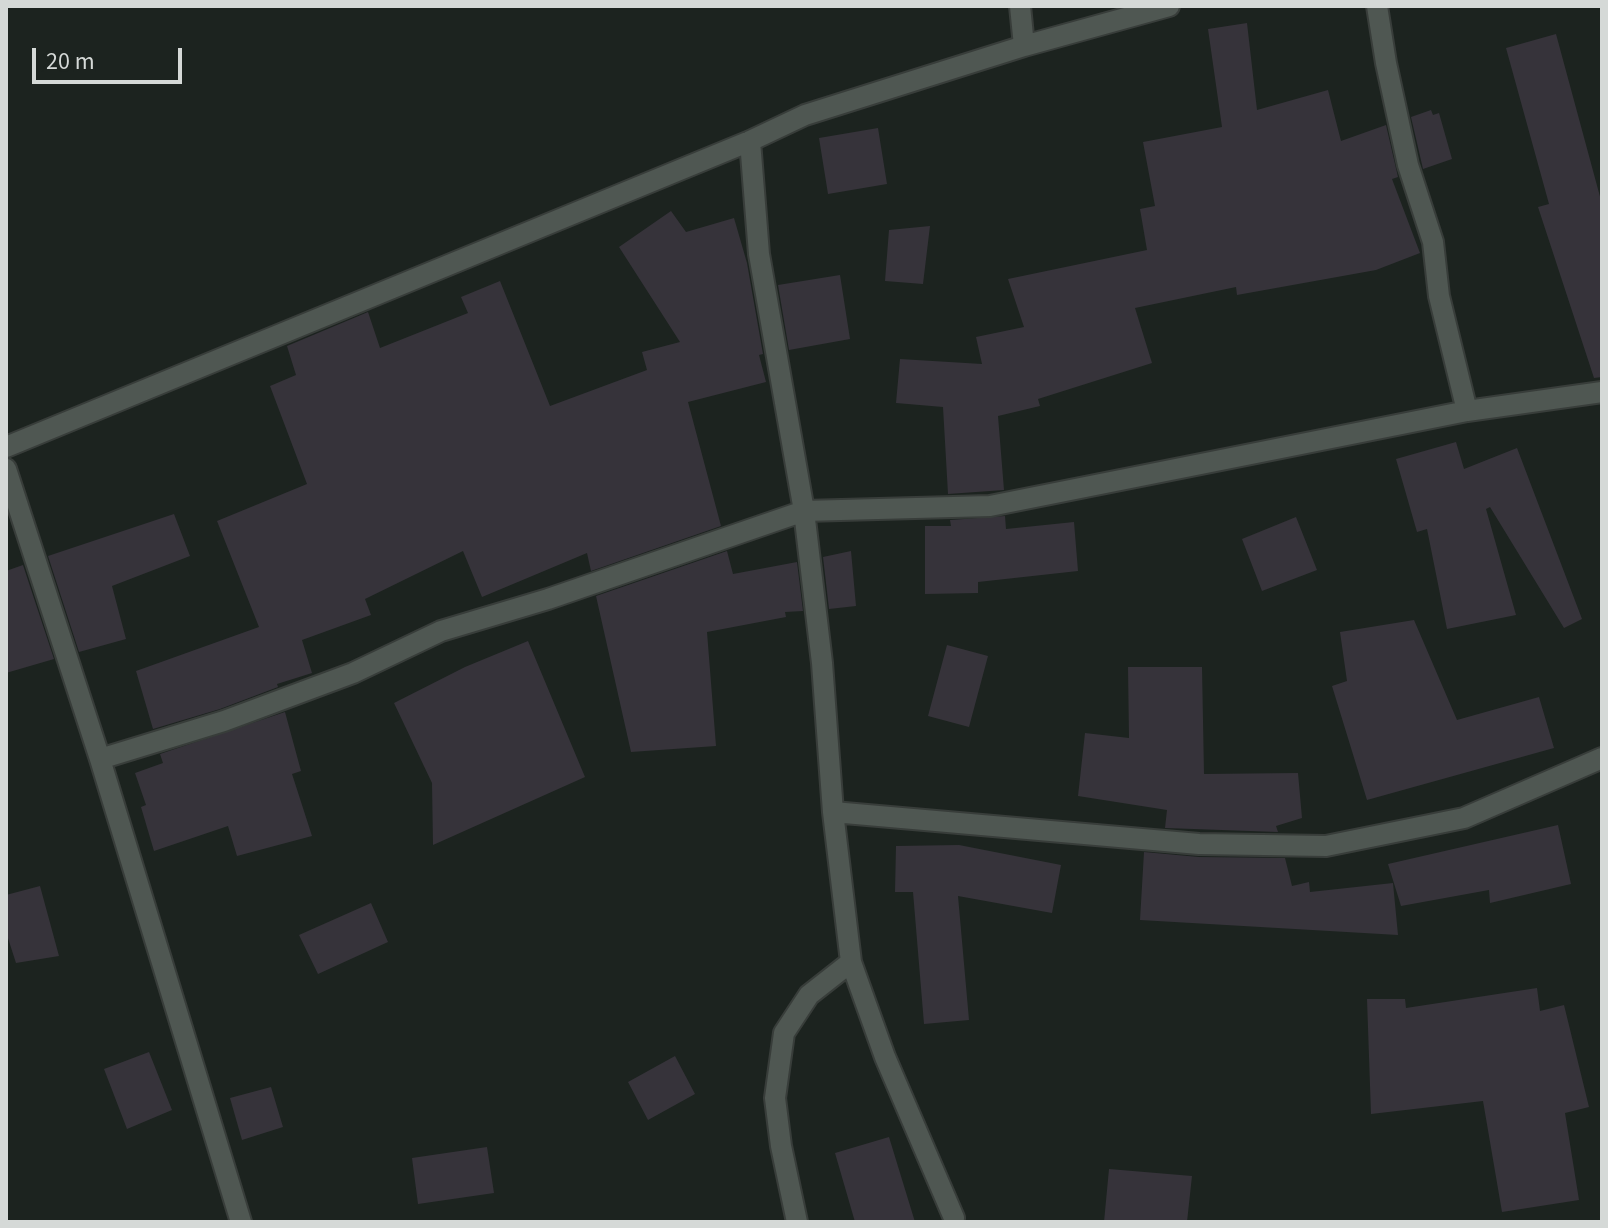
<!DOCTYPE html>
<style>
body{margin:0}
#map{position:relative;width:1608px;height:1228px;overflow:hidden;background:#1c231f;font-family:"Source Sans 3",sans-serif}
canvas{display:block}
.frame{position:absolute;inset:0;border:8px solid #d5d9d7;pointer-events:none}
.scale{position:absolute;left:32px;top:48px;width:150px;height:36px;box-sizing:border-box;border:4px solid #d5d9d7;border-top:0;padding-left:10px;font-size:24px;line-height:28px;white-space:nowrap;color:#d5d9d7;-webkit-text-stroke:6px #1c231f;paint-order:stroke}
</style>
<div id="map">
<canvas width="1608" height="1228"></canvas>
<div class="frame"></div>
<div class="scale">20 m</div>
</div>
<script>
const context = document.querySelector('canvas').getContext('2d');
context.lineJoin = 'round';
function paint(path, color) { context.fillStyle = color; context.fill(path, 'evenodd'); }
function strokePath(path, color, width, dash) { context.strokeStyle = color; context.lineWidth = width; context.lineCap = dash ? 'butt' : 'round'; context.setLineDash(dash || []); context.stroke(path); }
paint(new Path2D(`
 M1247,23L1257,110L1328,90L1341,141L1386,125L1398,177L1392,179L1420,253L1376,270L1237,295L1236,287L1135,308L1152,363L1038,399L1040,406L998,416L1004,490L948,494L943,407L896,403L900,359L982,364L976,337L1024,327L1008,279L1147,250L1140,209L1155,206L1143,142L1222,127L1208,29Z
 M1556,34L1602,204V377L1594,378L1538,207L1549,204L1506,48Z
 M1431,110L1433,115L1439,113L1452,159L1423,169L1411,117Z
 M878,128L887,184L828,194L819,138Z
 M671,211L686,232L734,218L747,263L763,354L759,355L766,382L688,402L721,526L591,571L587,553L482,597L463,551L365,599L371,615L302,640L312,673L277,684L278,687L220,709L153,729L136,671L259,627L217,521L307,484L270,386L296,375L287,346L368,312L380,348L468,313L461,297L500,281L550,406L647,370L642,352L680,342L619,247Z
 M930,226L923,284L885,281L889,230Z
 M840,275L850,339L789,350L778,285Z
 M1456,442L1464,469L1517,448L1582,619L1564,628L1490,507L1486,509L1516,615L1447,629L1427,529L1417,532L1396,459Z
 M174,514L190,556L112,586L126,639L79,652L48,556Z
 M1005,516L1006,529L1074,522L1078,571L978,582V593L925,594V526H951L950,520Z
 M1296,517L1317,570L1262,591L1242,539Z
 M727,551L733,574L797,562L803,611L785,612L786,617L707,632L716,746L631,752L596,596Z
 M851,551L856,606L829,609L823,557Z
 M23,565L54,659L6,673V571Z
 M1414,620L1457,720L1539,697L1554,748L1367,800L1332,686L1347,681L1340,632Z
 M528,641L585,777L433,845L432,783L394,703L465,667Z
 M947,645L988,656L969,727L928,716Z
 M1128,667H1202L1204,774L1298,773L1302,818L1276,826L1278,832L1165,828L1167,810L1078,796L1085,733L1129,738Z
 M285,712L301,771L292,774L312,836L237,856L228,826L154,851L141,807L146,805L135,773L163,763L160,754Z
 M1558,825L1571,884L1490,903L1489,890L1401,906L1388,864Z
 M959,845L1061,865L1052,913L958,896L969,1020L924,1024L913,892H895L896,846Z
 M1144,852L1199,857L1285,858L1292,886L1309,882L1310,892L1393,883L1398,935L1140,920Z
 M40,886L59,956L16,963L6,932V895Z
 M371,903L388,942L318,974L299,935Z
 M1537,988L1540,1011L1564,1005L1589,1107L1565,1113L1579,1200L1502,1212L1483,1101L1371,1114L1367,999H1405L1406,1008Z
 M149,1052L172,1110L127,1129L104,1069Z
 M675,1056L695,1094L648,1120L628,1082Z
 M271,1087L283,1127L242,1140L230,1098Z
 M889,1137L915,1222H855L835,1153Z
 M487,1147L494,1193L418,1204L412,1158Z
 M1109,1169L1192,1176L1187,1222H1104Z`), '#36333a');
const minor = new Path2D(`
 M1020,6L1024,46
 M1377,6L1386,63L1408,165L1433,242L1439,296L1467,411
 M750,141L759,254L804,511L822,663L833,812L851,962L885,1057L954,1218
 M6,447L750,141L805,115L1024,46L1169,6
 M6,469L100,759L241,1222
 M100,759L224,721L353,673L441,631L548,599L804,511L990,506L1467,411L1602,392
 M833,812L1199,844L1326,846L1464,818L1602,758
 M797,1222L781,1146L775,1098L784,1033L809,995L851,962`);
strokePath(minor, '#383d3a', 24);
strokePath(minor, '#4f5752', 20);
</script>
